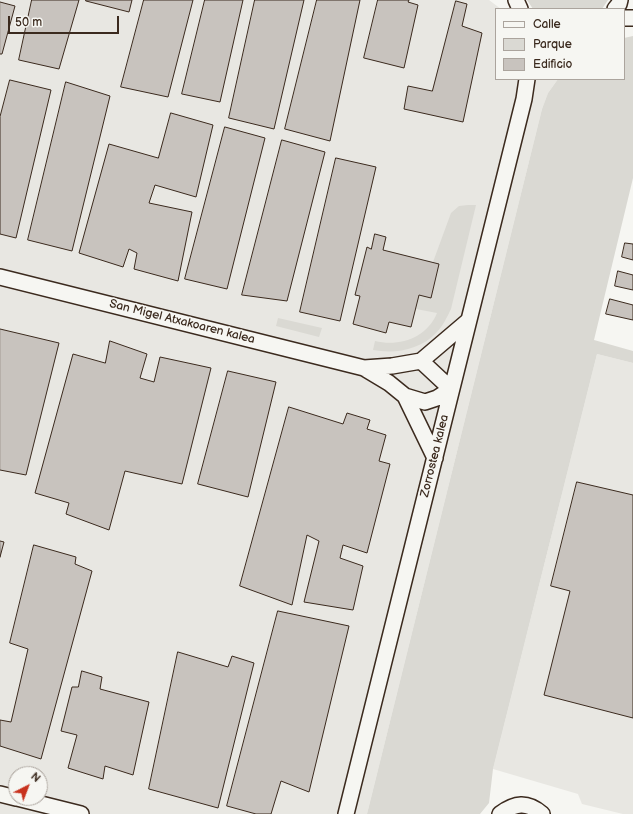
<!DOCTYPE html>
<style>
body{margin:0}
#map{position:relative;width:633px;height:814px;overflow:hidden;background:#f6f6f2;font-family:"Balsamiq Sans",sans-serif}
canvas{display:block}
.legend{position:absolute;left:495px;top:8px;width:130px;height:72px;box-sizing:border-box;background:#f6f6f2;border:1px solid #aba49d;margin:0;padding:5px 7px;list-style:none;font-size:12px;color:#3b2a1e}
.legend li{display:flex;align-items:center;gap:8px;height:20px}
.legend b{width:20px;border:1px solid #aba49d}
.north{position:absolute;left:8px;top:766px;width:40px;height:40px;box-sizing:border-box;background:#f6f6f2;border:1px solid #aba49d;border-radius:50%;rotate:42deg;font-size:11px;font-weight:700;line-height:16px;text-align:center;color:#3b2a1e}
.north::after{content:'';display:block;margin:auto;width:14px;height:18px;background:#c8321e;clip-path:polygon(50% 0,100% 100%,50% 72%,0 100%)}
.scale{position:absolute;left:8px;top:16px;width:111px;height:18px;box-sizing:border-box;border:2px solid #3b2a1e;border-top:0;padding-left:5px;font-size:12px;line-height:14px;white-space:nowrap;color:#3b2a1e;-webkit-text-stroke:3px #f6f6f2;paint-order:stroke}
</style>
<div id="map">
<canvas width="633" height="814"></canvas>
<ul class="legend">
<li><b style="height:5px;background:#f6f6f2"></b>Calle</li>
<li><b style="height:11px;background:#dad9d3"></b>Parque</li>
<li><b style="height:11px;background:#c8c3be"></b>Edificio</li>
</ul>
<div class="north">N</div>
<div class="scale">50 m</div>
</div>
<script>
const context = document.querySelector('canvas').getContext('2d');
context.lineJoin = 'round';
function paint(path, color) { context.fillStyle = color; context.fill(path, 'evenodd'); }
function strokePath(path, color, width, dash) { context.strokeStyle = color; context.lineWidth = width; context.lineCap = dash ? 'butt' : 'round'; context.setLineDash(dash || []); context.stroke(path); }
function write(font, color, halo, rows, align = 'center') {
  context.font = font + ' "Balsamiq Sans",sans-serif'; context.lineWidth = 3; context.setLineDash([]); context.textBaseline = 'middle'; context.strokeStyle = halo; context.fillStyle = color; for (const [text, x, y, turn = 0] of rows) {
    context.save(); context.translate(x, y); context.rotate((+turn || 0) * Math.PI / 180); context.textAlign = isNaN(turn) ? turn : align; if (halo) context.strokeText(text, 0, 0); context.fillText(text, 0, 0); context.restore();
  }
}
paint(new Path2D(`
 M0,0H489L501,9H496V79H558L548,93L542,109L367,814H0ZM16,774H40V798H16Z
 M597,354L633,363V814H623L582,804L578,794L493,769Z`), '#e8e7e2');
paint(new Path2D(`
 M527,0H608L602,9H533Z
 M633,36V178L594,340L633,351V363L597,354L493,769L489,803L480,814H367L542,109L548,93L558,79H624V38Z
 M468,205H476L451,309C447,317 443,326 436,333C420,350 395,354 373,350L375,341C399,347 427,338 437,313L416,309L419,295L431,298L439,264L433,262L451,213L459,206Z
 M278,318L322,328L319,337L276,326Z`), '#dad9d3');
const building = new Path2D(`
 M32,0H79L59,69L19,60Z
 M86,0H132L129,12L86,1Z
 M144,0H193L168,97L121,87Z
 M205,0H243L220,102L182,94Z
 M255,0H304L274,129L229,118Z
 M317,0H360L330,141L285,129Z
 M378,0H409L408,2L418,5L404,68L364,58Z
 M456,1L467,4L462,26L482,33L463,122L404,109L408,86L432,91Z
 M0,2L15,6L2,54H0Z
 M10,80L51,90L16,238L0,234V117Z
 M66,82L110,96L72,251L28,240Z
 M171,113L213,125L196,197L155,185L149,203L192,212L178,281L134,269L137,253L129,249L123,267L79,253L109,144L158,158Z
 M225,127L265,138L227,289L185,279Z
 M282,140L325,152L287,301L242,295Z
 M336,158L376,167L340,321L300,312Z
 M375,234L386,237L383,250L439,264L431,298L419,295L411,327L389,322L386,333L353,324L360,296L355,295L367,247L371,249Z
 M625,243L633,244V260L622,257Z
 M618,271L633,275V290L615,286Z
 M610,299L633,305V320L606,314Z
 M0,329L59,343L26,475L0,470Z
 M110,341L147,354L140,378L154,382L160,357L211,368L182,484L125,471L109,530L66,514L69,503L35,493L73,354L105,363Z
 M228,371L276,382L248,497L198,484Z
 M289,407L343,424L347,413L370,420L367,429L386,435L379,461L390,464L367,553L343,545L340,558L363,566L353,610L304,602L319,541L307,535L292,605L240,586Z
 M577,482L633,495V718L544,695L570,591L551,586Z
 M0,541L4,542L0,557Z
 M34,545L76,557L75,564L92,571L41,759L0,746V720L11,722L28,649L10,643Z
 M278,611L349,626L309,792L281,781L271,814H256L227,806Z
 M178,652L228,667L232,656L254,663L218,808L149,789Z
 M82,671L102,677L100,689L149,702L133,775L105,766L103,779L68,768L77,735L61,731L72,687H78Z`);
paint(building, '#c8c3be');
strokePath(building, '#3b2a1e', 1);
const minor = new Path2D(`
 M516,0L520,9
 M615,9L619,4L620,0
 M624,18H633
 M0,277L364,368L389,383L405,396L425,402L437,398L451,389
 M421,361L468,321
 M364,368L392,366L421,361L451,389
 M405,396L435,458
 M0,794L16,798
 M17,798L81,814
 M346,814L524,99L527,79
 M500,814C515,803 527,801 542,814`);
strokePath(minor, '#3b2a1e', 18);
strokePath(minor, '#f6f6f2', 15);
write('12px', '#3b2a1e', '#f6f6f2', [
 ["San Migel Atxakoaren kalea",182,322,14],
 ["Zorrostea kalea",435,456,-76]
]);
</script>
